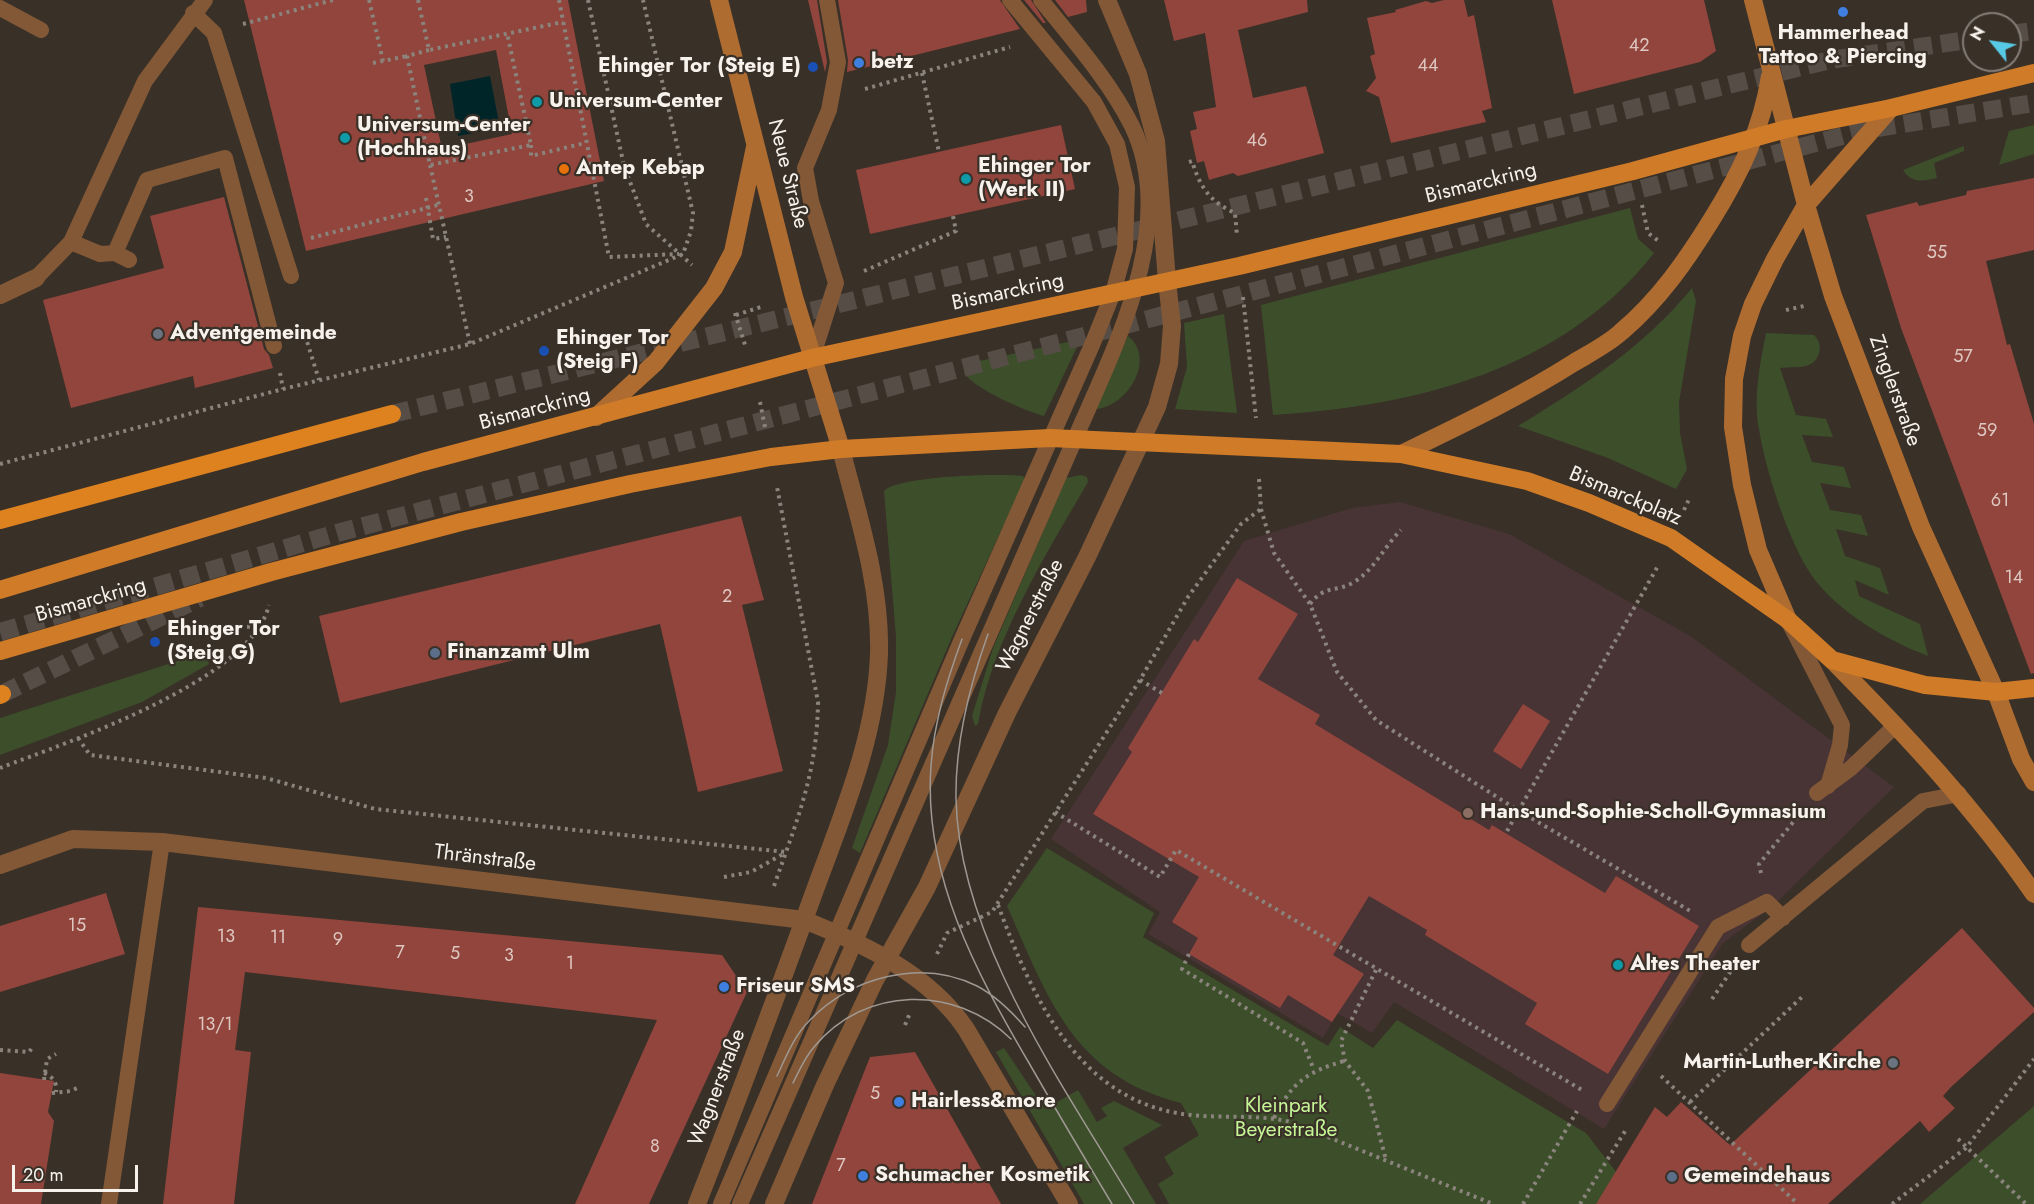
<!DOCTYPE html>
<meta charset="utf-8">
<style>
body{margin:0}
#map{position:relative;width:2034px;height:1204px;overflow:hidden;background:#393028;font-family:Jost,sans-serif}
canvas{display:block}
.north{position:absolute;left:1962px;top:12px;width:60px;height:60px;box-sizing:border-box;background:#393028;border:2px solid #857e77;border-radius:50%;rotate:300deg;font-size:16px;font-weight:700;line-height:24px;text-align:center;color:#f8f2ed}
.north::after{content:'';display:block;margin:auto;width:21px;height:27px;background:#58c9e4;clip-path:polygon(50% 0,100% 100%,50% 72%,0 100%)}
.scale{position:absolute;left:12px;top:1165px;width:126px;height:27px;box-sizing:border-box;border:3px solid #f8f2ed;border-top:0;padding-left:8px;font-size:18px;line-height:21px;white-space:nowrap;color:#f8f2ed;-webkit-text-stroke:4px #393028;paint-order:stroke}
</style>
<div id="map">
<canvas width="2034" height="1204"></canvas>
<div class="north">N</div>
<div class="scale">20 m</div>
</div>
<script>
const context = document.querySelector('canvas').getContext('2d');
context.lineJoin = 'round';
function paint(path, color) { context.fillStyle = color; context.fill(path, 'evenodd'); }
function strokePath(path, color, width, dash) { context.strokeStyle = color; context.lineWidth = width; context.lineCap = dash ? 'butt' : 'round'; context.setLineDash(dash || []); context.stroke(path); }
function write(font, color, halo, rows, align = 'center') {
  context.font = font + ' Jost,sans-serif'; context.lineWidth = 4.5; context.setLineDash([]); context.textBaseline = 'middle'; context.strokeStyle = halo; context.fillStyle = color; for (const [text, x, y, turn = 0] of rows) {
    context.save(); context.translate(x, y); context.rotate((+turn || 0) * Math.PI / 180); context.textAlign = isNaN(turn) ? turn : align; if (halo) context.strokeText(text, 0, 0); context.fillText(text, 0, 0); context.restore();
  }
}
paint(new Path2D(`
 M1400,502L1509,534L1692,637L1894,787L1773,906L1723,943L1604,1129L1394,1002L1372,1033L1337,1013L1323,1038L1148,934L1160,912L1051,839L1244,541L1352,508Z`), '#483335');
paint(new Path2D(`
 M2034,125V154L1999,165L2009,131Z
 M1964,146V151L1934,163L1937,178C1923,181 1912,184 1903,170Z
 M1630,208L1638,239L1654,253C1562,371 1415,406 1273,415L1261,305Z
 M1692,288L1696,301L1679,402L1680,433L1687,469L1676,489L1608,458L1518,426C1582,387 1644,347 1692,288Z
 M1224,314L1237,413L1175,409L1187,367L1184,323Z
 M1766,333L1814,335C1819,340 1821,346 1819,353C1814,371 1794,366 1780,368L1796,415L1826,419L1833,437L1802,435L1812,462L1844,467L1851,488L1820,483L1830,510L1861,515L1868,536L1836,529L1845,556L1880,568L1889,595L1855,580L1859,596L1920,624L1928,656C1886,640 1838,612 1812,576C1789,543 1765,469 1759,429C1753,398 1760,364 1766,333Z
 M1128,336C1157,359 1127,407 1096,409Z
 M1068,342H1075L1077,347L1044,416C1027,412 973,388 964,373L965,367L970,363Z
 M1081,475L1087,477L1088,482C1046,554 992,641 978,724L975,726L972,716L993,648L1066,478Z
 M1023,476L1025,479L952,637L860,853L852,848L888,745L896,692V637L884,491C896,476 1001,473 1023,476Z
 M206,652L209,664L142,702L0,755V718Z
 M1047,848L1154,913L1143,937L1328,1046L1340,1027L1373,1048L1397,1020L1586,1133L1641,1204H1169L1158,1184L1174,1174L1164,1157L1199,1135L1181,1103C1073,1076 1048,998 1007,906Z
 M1004,1048L1045,1109L1078,1090L1097,1122L1107,1116L1101,1108L1114,1101L1162,1125L1123,1148L1156,1204H1084L996,1052Z
 M2034,1106V1204H1920Z`), '#3c4f2a');
paint(new Path2D(`
 M490,76L500,128L458,136L450,84Z`), '#002528');
paint(new Path2D(`
 M244,0H568L604,181L306,251ZM496,50L512,134L442,149L424,65Z
 M808,0H817L827,62L825,72Z
 M838,0H1000L1020,29L847,72L848,60Z
 M1024,0H1031L1046,23H1043Z
 M1055,0H1086L1087,12L1068,17Z
 M1164,0H1307L1308,12L1238,30L1253,98L1306,86L1324,153L1238,176L1233,173L1209,180L1204,161L1197,163L1190,131L1197,129L1193,112L1216,107L1205,33L1174,41Z
 M1444,0H1464L1468,17L1474,15L1492,108L1482,111L1486,122L1391,143L1379,97L1366,91L1376,78L1370,56L1375,54L1367,18L1396,12L1395,10L1426,1L1432,3Z
 M1552,0H1704L1716,51L1700,62L1574,94Z
 M1061,125L1075,189L870,234L856,170Z
 M2034,178V250L1986,261L2007,345L2010,344L2034,424V673L2031,674L1901,328L1866,215L1917,202L1919,206L1966,195L1967,191Z
 M224,197L264,349L269,355L273,368L195,388L193,376L71,408L43,300L164,268L150,216Z
 M741,516L764,600L742,605L783,771L698,792L660,624L340,703L319,616Z
 M1237,578L1298,614L1258,679L1320,715L1315,724L1489,830L1492,825L1605,893L1616,876L1699,926L1608,1074L1525,1024L1537,1003L1425,935L1427,930L1369,896L1333,955L1364,974L1332,1022L1288,995L1280,1008L1189,954L1198,938L1172,922L1199,877L1093,814L1132,752L1128,748L1194,639L1198,642Z
 M1523,704L1550,721L1521,769L1493,751Z
 M106,893L125,954L0,992V926Z
 M198,907L722,955L747,992L649,1204H575L657,1020L245,972L235,1050L251,1052L234,1204H163Z
 M1962,928L2034,1008V1012L1951,1087L1943,1096L1955,1108L1929,1132L1920,1121L1828,1204H1596L1655,1107L1667,1117L1681,1102L1730,1145Z
 M915,1052L1001,1204H812L870,1057Z
 M0,1073L54,1081L48,1112L54,1121L41,1204H0Z`), '#91453c');
strokePath(new Path2D(`
 M2010,34L2034,31
 M392,414L1830,60L1974,39
 M0,632L337,533L1865,130L2034,103
 M2,694L200,598`), '#564d46', 18, [18, 9]);
strokePath(new Path2D(`
 M369,0L383,61
 M418,0L429,50L563,22
 M559,0L609,257L679,254
 M588,0L624,166L646,224L692,265
 M243,24L333,0
 M429,50L407,56L430,165L531,145L507,33
 M373,63L407,56
 M922,73L939,152
 M865,89L1010,47
 M531,145V156L585,143
 M1189,162L1192,161C1200,187 1210,202 1235,213L1237,236
 M430,165L470,344
 M426,198L433,239L446,237
 M1642,205L1648,233L1660,242
 M311,238L438,205
 M864,271L956,231L953,216
 M1243,297L1256,418
 M1786,310L1804,306
 M735,313L745,345
 M736,315L764,306
 M305,335L319,380
 M280,373L283,389
 M760,402L765,427
 M0,464L283,389L470,344L683,254L691,231L693,213L643,0
 M1259,479L1261,509L1274,553L1310,604L1337,672L1376,720L1519,811L1692,912
 M1684,510L1690,497
 M1310,604C1325,584 1336,593 1354,582C1375,569 1383,548 1401,530
 M202,626L261,627
 M1140,680L1162,693
 M78,738L90,755L266,778L375,809L786,852
 M0,768C68,742 251,681 269,605
 M1055,812L1160,877L1176,850L1582,1090
 M1507,831L1658,566
 M1761,873L1759,864L1799,815
 M724,877L751,872L785,853
 M774,886C797,820 817,774 818,702L777,487
 M998,905C1030,991 1074,1095 1177,1113C1214,1120 1253,1113 1291,1122L1493,1204
 M937,954L947,933L992,912L1140,680L1188,597L1241,524L1261,509
 M1189,954L1182,969L1303,1043L1314,1070
 M1376,970L1341,1041L1345,1061L1368,1091L1386,1160
 M1712,999L1733,968
 M905,1025L910,1013
 M0,1050L29,1052L32,1048
 M44,1073C53,1077 57,1082 56,1092
 M1661,1076L1798,1204
 M44,1080L47,1059L56,1054
 M52,1093L71,1091L79,1087
 M1690,1102L1802,997
 M1274,1118C1292,1082 1307,1072 1344,1061
 M1958,1139L2026,1204
 M1523,1204L1577,1111
 M1580,1204L1627,1128
 M1892,1204L1966,1148L2034,1059`), '#8b847d', 4, [3, 4.5]);
strokePath(new Path2D(`
 M0,8L41,30
 M193,13L214,33L291,276
 M71,242L100,254L115,253L147,180L225,158L274,346
 M115,253L129,260
 M36,278L71,242L145,81L205,0
 M812,358L836,283L811,201L805,168L829,110L838,62L827,0
 M1790,624L1842,725L1840,745L1828,786
 M1817,793L1851,768L1896,725
 M1749,945L1923,801L1959,794
 M1607,1104L1718,927L1767,902L1783,918
 M109,1204L162,842
 M721,1204L962,639L1092,345L1113,293L1125,249L1127,187L1117,144L1094,102L1010,0
 M740,1204L1074,441C1113,350 1180,226 1132,126C1109,80 1073,40 1041,0`), '#825836', 16);
strokePath(new Path2D(`
 M1107,0L1138,74L1156,141L1167,281
 M0,295L36,278
 M0,865L73,839L162,842L804,920C864,944 929,974 966,1029L1069,1204`), '#825836', 18);
strokePath(new Path2D(`
 M697,1204C737,1102 775,1000 812,898C841,818 876,739 879,654C881,584 858,516 841,449
 M774,1204L825,1085L875,980L927,887L1007,713L1087,557L1157,407L1169,364L1172,326L1167,281`), '#825836', 18);
strokePath(new Path2D(`
 M719,0L794,297L841,449
 M1753,0L1806,205L1833,296L1921,527L1996,692L2021,759L2034,782
 M596,417L656,362L714,288L733,252L755,147
 M1401,454C1461,425 1520,397 1575,362C1590,353 1608,344 1621,332C1659,300 1686,261 1712,219C1740,174 1762,129 1770,76
 M1788,620L1758,550L1742,485L1733,427L1734,379L1742,336L1753,304L1775,259L1806,205L1891,108
 M1832,660C1905,734 1975,808 2034,894`), '#ae6c31', 18);
strokePath(new Path2D(`
 M0,590L423,462L812,358L1239,266L1633,171L1786,129L1891,108L2034,73
 M0,651L271,572L461,522L630,484L771,457L841,449L1050,438L1401,454L1527,481L1589,503L1671,538L1788,620L1832,660L1925,685L1996,692L2034,688`), '#cf7b28', 18);
strokePath(new Path2D(`
 M0,520L392,414
 M0,695L2,694`), '#de821f', 18);
strokePath(new Path2D(`
 M988,634C969,687 955,742 956,799C959,940 1064,1086 1134,1204
 M962,639C947,680 934,722 931,766C923,875 976,972 1029,1063C1056,1110 1084,1157 1112,1204
 M777,1076C786,1057 794,1036 809,1021C851,977 921,958 977,986C996,996 1011,1011 1025,1027
 M793,1083C799,1071 805,1057 814,1047C864,986 955,984 1011,1039`), '#9f9892', 1.5);
for (const [x, y, r, color] of [
 [1843,12,6,"#3f7fe0"],
 [859,63,6,"#3f7fe0"],
 [813,67,6,"#1a4fb4"],
 [537,102,6,"#0f9aa8"],
 [345,138,6,"#0f9aa8"],
 [564,169,6,"#e8710a"],
 [966,179,6,"#0f9aa8"],
 [158,334,6,"#6b7280"],
 [544,351,6,"#1a4fb4"],
 [155,642,6,"#1a4fb4"],
 [435,653,6,"#5c6f8a"],
 [1468,813,6,"#8d6e63"],
 [1618,965,6,"#0f9aa8"],
 [724,987,6,"#3f7fe0"],
 [1893,1063,6,"#6b7280"],
 [899,1102,6,"#3f7fe0"],
 [863,1176,6,"#3f7fe0"],
 [1672,1177,6,"#5c6f8a"]
]) { const dot = new Path2D(); dot.arc(x, y, r, 0, 2 * Math.PI); context.fillStyle = color; context.fill(dot); strokePath(dot, '#393028', 2); }
write('18px', '#dec7c1', null, [
 ["42",1639,47],
 ["44",1428,67],
 ["46",1257,142],
 ["3",469,198],
 ["55",1937,254],
 ["57",1963,358],
 ["59",1987,432],
 ["61",2000,502],
 ["14",2014,579],
 ["2",727,598],
 ["15",77,927],
 ["13",226,938],
 ["11",278,939],
 ["9",338,941],
 ["7",400,954],
 ["5",455,955],
 ["3",509,957],
 ["1",570,965],
 ["13/1",215,1026],
 ["5",875,1095],
 ["8",655,1148],
 ["7",841,1167]
]);
write('bold 21px', '#f8f2ed', '#393028', [
 ["Hammerhead",1843,34,"center"],
 ["Tattoo & Piercing",1843,58,"center"],
 ["betz",871,63],
 ["Ehinger Tor (Steig E)",801,67,"right"],
 ["Universum-Center",549,102],
 ["Universum-Center",357,126],
 ["(Hochhaus)",357,150],
 ["Ehinger Tor",978,167],
 ["(Werk II)",978,191],
 ["Antep Kebap",576,169],
 ["Adventgemeinde",170,334],
 ["Ehinger Tor",556,339],
 ["(Steig F)",556,363],
 ["Ehinger Tor",167,630],
 ["(Steig G)",167,654],
 ["Finanzamt Ulm",447,653],
 ["Hans-und-Sophie-Scholl-Gymnasium",1480,813],
 ["Altes Theater",1630,965],
 ["Friseur SMS",736,987],
 ["Martin-Luther-Kirche",1881,1063,"right"],
 ["Hairless&more",911,1102],
 ["Schumacher Kosmetik",875,1176],
 ["Gemeindehaus",1684,1177]
], 'left');
write('21px', '#f8f2ed', '#393028', [
 ["Neue Straße",787,174,76],
 ["Bismarckring",1481,184,-14],
 ["Bismarckring",1008,293,-12],
 ["Zinglerstraße",1894,391,70],
 ["Bismarckring",535,410,-15],
 ["Bismarckplatz",1625,497,23],
 ["Bismarckring",91,601,-16],
 ["Wagnerstraße",1031,616,-63],
 ["Thränstraße",485,859,7],
 ["Wagnerstraße",718,1088,-69]
]);
write('21px', '#c5f695', '#393028', [
 ["Kleinpark",1286,1107],
 ["Beyerstraße",1286,1131]
]);
</script>
